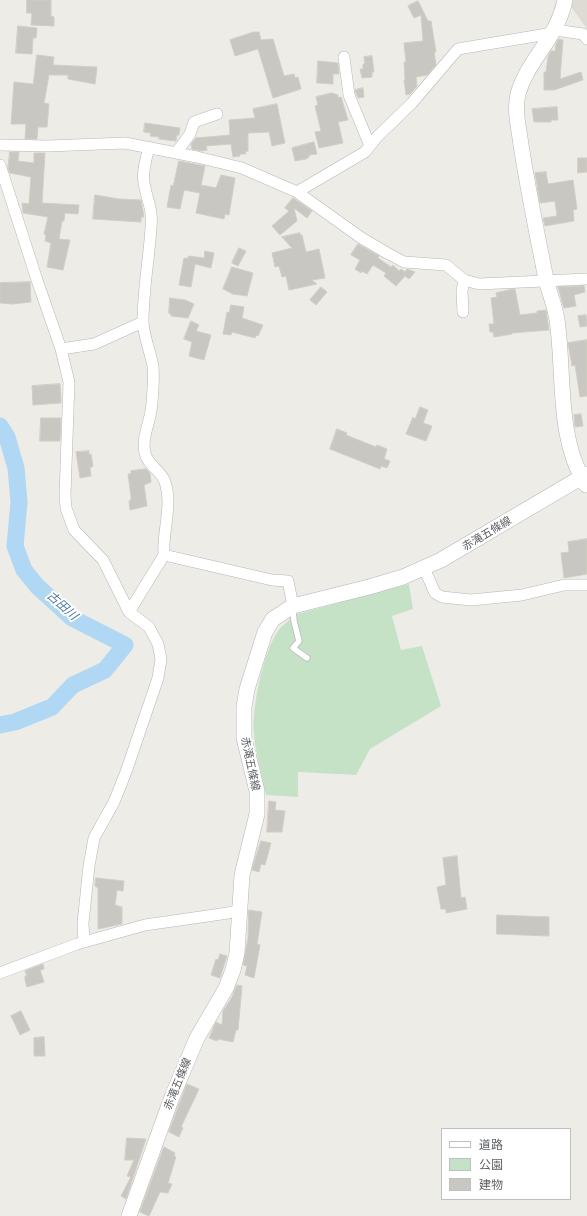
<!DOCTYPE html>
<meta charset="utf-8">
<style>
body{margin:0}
#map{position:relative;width:587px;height:1216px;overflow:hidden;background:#eeece6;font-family:"Noto Sans","Noto Sans JP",sans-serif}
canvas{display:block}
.legend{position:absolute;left:441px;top:1128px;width:130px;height:72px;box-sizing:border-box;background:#fff;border:1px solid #bfc0c1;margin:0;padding:5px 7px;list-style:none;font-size:12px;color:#5e6164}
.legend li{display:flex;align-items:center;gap:8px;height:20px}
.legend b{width:20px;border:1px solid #bfc0c1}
</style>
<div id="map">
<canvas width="587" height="1216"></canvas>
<ul class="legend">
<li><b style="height:5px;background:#fff"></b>道路</li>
<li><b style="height:11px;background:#c6e2c6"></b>公園</li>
<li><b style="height:11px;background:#c9c7c2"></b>建物</li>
</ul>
</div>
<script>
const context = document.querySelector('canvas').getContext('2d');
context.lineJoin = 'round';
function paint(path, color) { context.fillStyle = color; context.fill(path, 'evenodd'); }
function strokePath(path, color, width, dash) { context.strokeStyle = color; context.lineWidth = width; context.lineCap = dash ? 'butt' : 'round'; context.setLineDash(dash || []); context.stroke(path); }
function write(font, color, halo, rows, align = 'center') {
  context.font = font + ' "Noto Sans","Noto Sans JP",sans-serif'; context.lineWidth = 4; context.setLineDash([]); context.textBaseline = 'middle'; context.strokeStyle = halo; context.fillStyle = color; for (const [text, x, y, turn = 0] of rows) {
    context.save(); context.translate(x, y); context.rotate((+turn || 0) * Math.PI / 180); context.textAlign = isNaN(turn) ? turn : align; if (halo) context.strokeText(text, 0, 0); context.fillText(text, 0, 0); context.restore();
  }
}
paint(new Path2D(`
 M571,0H587V29L570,5Z`), '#dddbd4');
paint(new Path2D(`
 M409,584L413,609L392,616L401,650L422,646L441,706L370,749L356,775L298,772V797L266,795C262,775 256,755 254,735C251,711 263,656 275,636C280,626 288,621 297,614Z`), '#c6e2c6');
strokePath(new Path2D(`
 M0,426L7,437L16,468L19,502L15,546L24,570L37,586L72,618L125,645L105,670L73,685L52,707L15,722L0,725`), '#b0d7f4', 17);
const building = new Path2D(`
 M27,0H51V16L54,17V26L31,25L32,13H27Z
 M418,1L428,21H431L436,52H434L436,65L427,75L416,77L417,86L410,94L406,95L404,80H405L404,62H406L404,43L423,41L421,15L414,18L408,6Z
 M18,26L37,28L36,38H33L32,54L16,53Z
 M254,32H259L261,40L273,39L284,76L294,74L295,78L298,77L301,89L273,98L258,49L235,56L230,40Z
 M559,39L563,40L560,79L581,72L583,80L554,90H544V72H546L548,57L551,51H555L556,44Z
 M37,55L54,57L53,65L97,67L95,84L68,79V75H49L44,103L49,104L47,127H38L37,139H25L26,124H11L14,82L33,84Z
 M372,56L374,72H372V77L362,78L360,69H363V64H365L364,57Z
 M318,61L338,63L339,74H333V84L317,83Z
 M363,88L364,97L358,98L355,90Z
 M332,93L338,95V98L341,97L348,120L338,122L343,143L319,148L315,132L321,131L315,106L318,105L316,97Z
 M277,104L285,143L272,146L269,132L248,133V151L245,152L246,154H240V156L233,157L231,144L206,146L207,150L202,151L192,149L191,144L196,138L230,135L229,120L255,118L253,109Z
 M557,107L558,120H551V122H534L532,109Z
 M145,123L180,128L179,135H177L176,141L159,139V137L150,136L151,133L144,132Z
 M314,142L317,154L309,155V157L306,159L295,161L292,148Z
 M10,152H19L18,161L34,163V153H45L42,203L79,205L78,214L65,213L64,221H62L59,239L70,240L63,270L47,267L51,243L45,241L46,235L44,234L48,217L23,213L22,203L29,204L31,177L10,173L8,169Z
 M578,158H587V172L578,173Z
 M179,161L205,166L201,185L216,188L221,175L235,178L229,215L225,214L224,219L196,213L200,193L184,190L180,209L167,207L171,185L173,186Z
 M546,172L548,184L573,180L577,209L573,210L574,221L545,226L543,218L557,216L555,201L540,203L535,173Z
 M95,195L119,199L141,200L144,217H141V222L93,219Z
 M293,198L312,211L307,218L294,208L297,221L280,235L272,226L289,211L285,208Z
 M300,233V235H302L306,252L319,249L325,278L312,280L317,284L289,290L286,276L282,277L279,266L275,267L272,253L292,248L282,237Z
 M358,244L379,256L378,258L391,267L393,265L399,271L401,269L405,272L407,269L415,272L409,279L405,276L396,286L384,276L386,273L373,265L367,274L362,271L361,273L355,269L360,260L351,255Z
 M239,248L246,251L238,266L232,263Z
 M205,251L214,253L211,268L195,264L191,287L179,285L184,258L188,259V256L204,258Z
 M232,267L253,273L247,296L233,294L223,289Z
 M30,282L31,302L12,304L0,303V283Z
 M584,286L585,292L574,295L576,306L564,308L558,287Z
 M321,287L327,292L316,305L310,300Z
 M515,289L520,315L537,313V311L546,310L549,330L512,333V334L494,337L493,332H490L489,324H494L491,298L497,297L496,293Z
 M170,298L185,300L194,304L188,318L171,316V314L169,313Z
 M231,305L244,307L242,318L263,325L258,336L256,335L255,338L232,332L231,335L223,334L227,312L229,313Z
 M586,315L587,326L580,327L578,316Z
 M191,321L199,325L196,331L211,335L204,360L189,356L192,342L184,339Z
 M587,340V396L580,397L575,365L572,366L568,343Z
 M60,384L61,403L33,405L32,386Z
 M420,407L428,410L423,423L432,426L426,441L406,434L413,417L415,419Z
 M581,414L583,426L575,427L574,415Z
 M41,418H61L60,441H40Z
 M337,429L347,433L346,435L376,447L377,445L387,449L384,459L390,461L387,468L381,466L380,469L330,449Z
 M89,451V455L91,454L93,466L90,468L91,476L80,478L76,452Z
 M146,469L150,473L151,482L144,485L147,506L130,510L129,501L131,500V497L128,474H131V471Z
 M587,539V574L564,578L561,553L569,552L568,542Z
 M269,801L276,802L275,810L285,811L282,832H267Z
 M261,841L271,843L265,865L261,864L259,872L252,870Z
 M457,856L461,898L465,897L467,909L446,913V909H441L437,887L446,885L443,858Z
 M96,878L124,881L123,891L117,890L115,905L122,907V924L98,929V888L95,886Z
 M249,910L262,912L257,944L260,945L254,978L245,975L247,966L243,965L248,938Z
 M497,915L549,917V936L497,934Z
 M220,954L227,956L220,978L211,975L216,959L218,960Z
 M43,964L44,969L40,970L44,982L27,987L25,980V976H27L25,971Z
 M237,985L242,986L238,1030H236L233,1042L218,1039L217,1041L209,1038L216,1022L222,1025L223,1011L232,997Z
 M21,1011L30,1030L20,1035L11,1016Z
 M44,1037L45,1056H34V1038Z
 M187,1084L199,1089L181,1127L183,1128L179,1137L169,1132Z
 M127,1138L146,1139L126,1199L121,1196L131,1177L127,1176L134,1160H125Z
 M164,1147L175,1153L174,1156L176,1157L168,1183L172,1184L168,1193L160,1192L149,1216L140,1212Z`);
paint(building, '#c9c7c2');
strokePath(building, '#d2cec5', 1);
const lane = new Path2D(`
 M293,609L294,621L299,641L293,648L307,658`);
const street = new Path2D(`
 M344,57L349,95L370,146
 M0,145L48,146L125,143L197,157L242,168L297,192L360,237L387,253L404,262L446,265L464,280L479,284L587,279
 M176,153L190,134L194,122L217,114
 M0,165L37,280L61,349L69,382L65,495L66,508L74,530L103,560L129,612L149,627L158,644L161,659L158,678L126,772L114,802L94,838L89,866L83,923L84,942
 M297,192L365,152L377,137L412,103L458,49L547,34L555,30L583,34L587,39
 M463,312L462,291L464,280
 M61,349L94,344L143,322
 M164,555L272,580L288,581L293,606
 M424,568L435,593L442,597L471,600L522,595L564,585H587
 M129,612L164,555C162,532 173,506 165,482C162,471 147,465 145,453C141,436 152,419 152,402C153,391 154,378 153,366C150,351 144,337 143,322C143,290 149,259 151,228C153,209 147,200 144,183C142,172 146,159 149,147
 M0,973L77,944L145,925L228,913L239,910`);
const secondary = new Path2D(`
 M565,0C557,39 528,59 518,94C514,111 519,128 521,145C528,190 537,234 546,279C549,292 555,306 557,320C565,374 556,437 586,485
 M129,1216L172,1097L197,1038L226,988L233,970L237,953L242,875L257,814V791L244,738V707L247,689L265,632L273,619L293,606L369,587L403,577L441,560L587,474`);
strokePath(lane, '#b3b6b9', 7);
strokePath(street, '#b3b6b9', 12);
strokePath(secondary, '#b2b5b9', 16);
strokePath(lane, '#fff', 5.5);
strokePath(street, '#fff', 11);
strokePath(secondary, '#fff', 15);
write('11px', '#5e6164', '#fff', [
 ["赤滝五條線",487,534,-31],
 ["赤滝五條線",250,764,78],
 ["赤滝五條線",178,1084,-68]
]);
write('italic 12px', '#4e78a5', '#fff', [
 ["古田川",62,606,42]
]);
</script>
